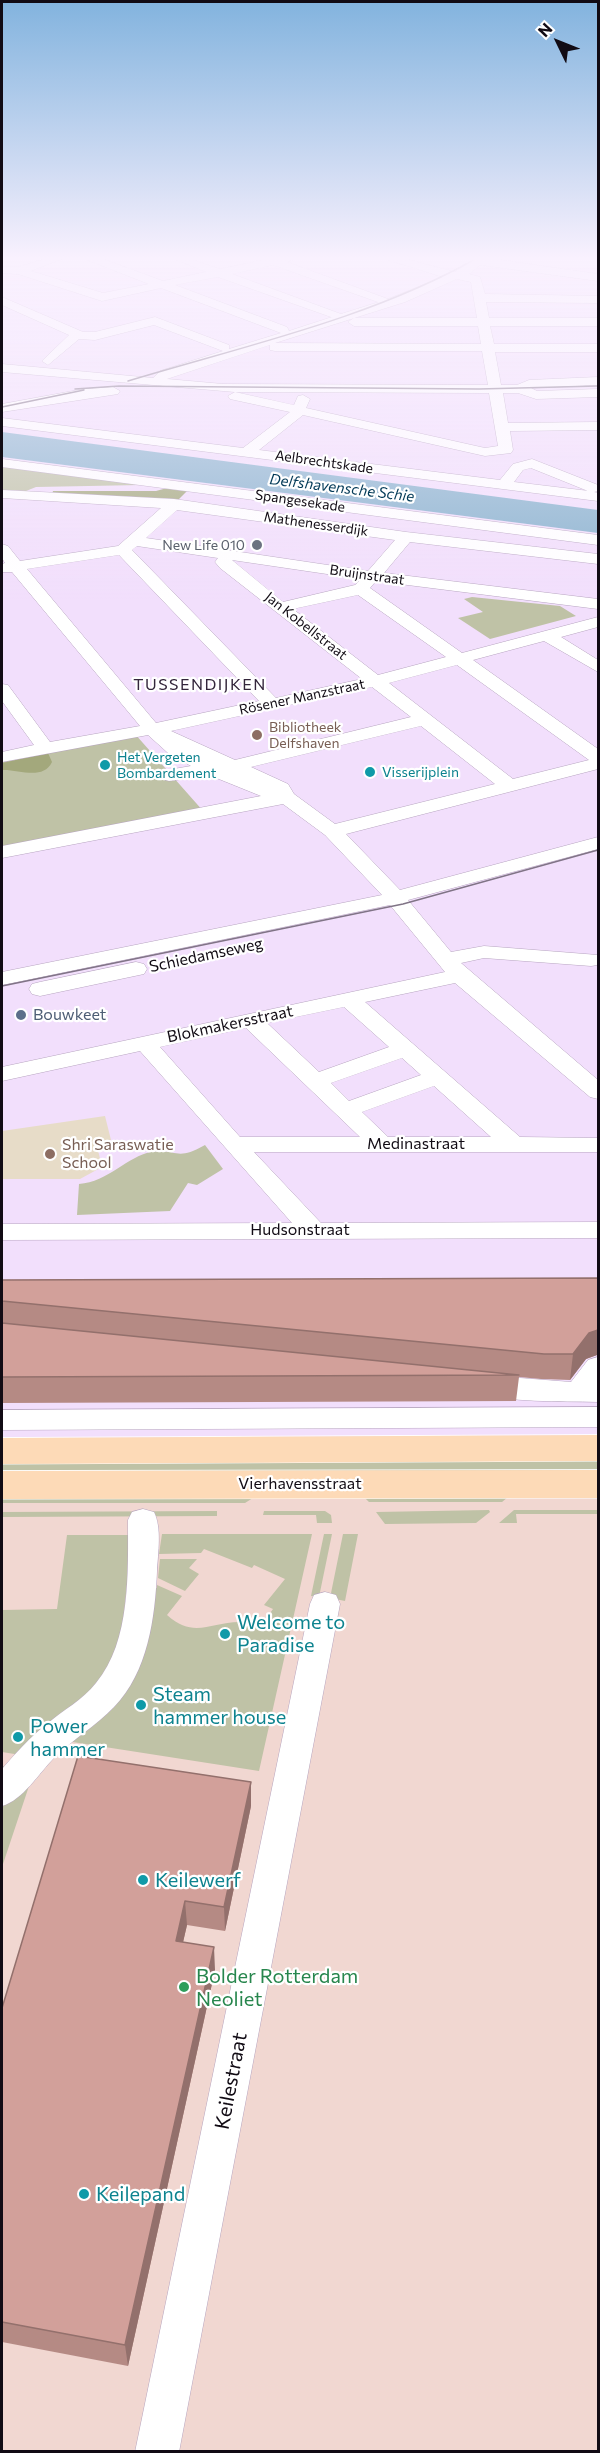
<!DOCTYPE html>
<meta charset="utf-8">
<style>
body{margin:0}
#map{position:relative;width:600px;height:2453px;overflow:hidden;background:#f2dffc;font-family:Commissioner,sans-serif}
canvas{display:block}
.frame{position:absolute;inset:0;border:3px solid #110b14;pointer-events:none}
.north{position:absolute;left:528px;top:12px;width:60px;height:60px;-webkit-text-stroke:4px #fff;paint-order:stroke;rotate:313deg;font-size:16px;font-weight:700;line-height:24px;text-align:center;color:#110b14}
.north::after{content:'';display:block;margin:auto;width:21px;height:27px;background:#110b14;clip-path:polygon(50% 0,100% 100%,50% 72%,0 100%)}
</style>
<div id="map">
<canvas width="600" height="2453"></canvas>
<div class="frame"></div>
<div class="north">N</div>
</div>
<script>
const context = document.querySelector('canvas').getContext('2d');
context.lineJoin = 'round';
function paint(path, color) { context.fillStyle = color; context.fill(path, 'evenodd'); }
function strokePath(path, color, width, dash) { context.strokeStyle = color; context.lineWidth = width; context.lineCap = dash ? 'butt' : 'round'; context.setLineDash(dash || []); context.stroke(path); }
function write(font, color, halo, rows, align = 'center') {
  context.font = font + ' Commissioner,sans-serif'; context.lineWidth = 4.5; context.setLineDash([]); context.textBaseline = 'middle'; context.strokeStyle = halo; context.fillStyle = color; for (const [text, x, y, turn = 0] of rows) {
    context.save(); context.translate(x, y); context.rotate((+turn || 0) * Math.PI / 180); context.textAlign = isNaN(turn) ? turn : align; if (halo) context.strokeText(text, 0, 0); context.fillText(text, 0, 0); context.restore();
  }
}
paint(new Path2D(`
 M2,1492L598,1493V2451L2,2452Z`), '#f1d7d1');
paint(new Path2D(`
 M105,1116L111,1140L96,1142L102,1167L80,1179H2V1131Z`), '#e7dcc8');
paint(new Path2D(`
 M2,466L141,485L36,487L26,491L2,490Z
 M472,597L560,606L576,616L490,639L458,618L483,612L464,599Z
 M135,734L204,812L2,851V762Z
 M205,1145L223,1169L197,1185L188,1183L170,1211L77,1215L79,1184C108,1182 128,1156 151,1152C178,1148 175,1162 205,1145Z
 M598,1454V1475L2,1478V1461L34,1458Z
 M264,1491L245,1503H2V1492Z
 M514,1492L502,1502H369L360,1493Z
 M489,1510L490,1512L476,1523L385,1524L376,1512Z
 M514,1510H598V1514H516L517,1523H499Z
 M217,1511V1516L2,1517V1512Z
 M264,1511H325L331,1515L332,1523H317L316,1515H263Z
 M162,1534H312L259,1771L60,1740L93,1713L145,1588H157V1585L182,1596L167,1615C195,1640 211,1621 242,1622C248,1623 255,1625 261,1626L273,1609L264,1605L285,1579L254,1565L252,1568L204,1549L201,1553L159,1554Z
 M324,1534H332L319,1597L311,1596Z
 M343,1534H358L345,1601L330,1598Z
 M67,1535H132L119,1662L27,1756L2,1752V1610L57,1609Z
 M160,1559H197L189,1568L199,1574L185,1591L158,1578Z
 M2,1766L34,1771L2,1867Z`), '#bfc2a6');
paint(new Path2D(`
 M167,488L189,489L175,503L52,494L53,491H156Z
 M48,753L52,762C43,781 18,769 2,770V763Z`), '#a3a87c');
paint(new Path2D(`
 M2,432L598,510V533L2,457Z`), '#89b2ce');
const minor = new Path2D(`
 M48,258H64L31,271L103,293L149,284L87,260L86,258H100L163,281L206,272L172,258H187L220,269L263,260L265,258H296L287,262L388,299L443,277L388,260L387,258H402L455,272L475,258H487L598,274V281L480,265L469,274L480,277L485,294L598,296V303L486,302L489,318H598V326H490L494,344H598V352H495L501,385H517L529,380L598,377V385L531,388L537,391L598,389V397L536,399L518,393H503L508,423L598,422V430L510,431L513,450L511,453L485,456L303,415L259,450L500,480L513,464L532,459L598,485V491L594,492L598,493V501L2,426V418L243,448L290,412L230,399L228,396L235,392L2,372V364L153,378L160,371L223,351L154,325L95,340L79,339L48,365L42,361L69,335L2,305V297L83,332H95L155,317L229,345V349L281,333L161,288L102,301L18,274L2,273V267H18ZM273,265L378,302H379L341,314L232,274ZM218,277L331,317H332L289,331L287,327L175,285ZM457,279L471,282L477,318H354L348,322L354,326H478L481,344L275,343L405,302ZM270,345V350L275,351H482L488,385L223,384L167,379ZM235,392L489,393L498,446L485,448L306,408L310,399L303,395L298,396L294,405ZM531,468L588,491H589L514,482L523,470Z
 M113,387L120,391L118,394L2,412V404L84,389Z
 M2,459L598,535V545L2,467Z
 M2,490L174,499L406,532L598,554V564L410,542L384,573L598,599V609L376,581L370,588L462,653L598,617V627L561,637L598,660V672L544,641L473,660L598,749V769L346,834L400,890L598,837V849L408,900L451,952L484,946L598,955V965L591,966L484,958L461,963L598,1080V1099L590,1097L455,983L365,1002L520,1137L598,1138V1152H254L321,1223L598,1222V1238L2,1240V1224L292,1223L140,1051L2,1081V1067L445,972L390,905L2,985V972L382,895L325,835L283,804L2,858V846L261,796L209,775L169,781L162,779L160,775L162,771L191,766L168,753L148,735L2,762V752L34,745L2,701V684L8,685L50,742L140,726L12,572H2V564L5,563L2,558V544L8,546L20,561L118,546L161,508L2,498ZM177,510L395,540L368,571L146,538ZM137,546L218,558L215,562L220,568L362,679L276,698L132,550ZM119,555L259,701L156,723L27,569ZM232,560L361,579L355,585L283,602ZM358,595L446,657L378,675L293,609ZM457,665L589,760L513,779L389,683ZM372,687L411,717L235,760L171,731ZM421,726L495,784L335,824L294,794L288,784L251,767ZM344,1007L389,1047L319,1072L267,1023ZM246,1028L360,1137H240L160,1047ZM402,1058L421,1075L349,1101L331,1083ZM434,1086L491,1137H388L362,1112Z
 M136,962L144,964L147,969L144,974L40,996L32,994L29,989L32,984L40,982Z
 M598,1357V1402C558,1401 512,1403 472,1392L468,1385L472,1378L482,1375L571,1382L588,1360Z
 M598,1407V1427L2,1430V1410Z
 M143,1509L154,1512C162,1528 158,1553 157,1571C155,1618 148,1672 114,1707C96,1726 73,1739 54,1758C39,1773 23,1800 2,1806V1769C16,1753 30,1737 47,1724C63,1710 83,1700 96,1683C131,1641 128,1572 128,1520L132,1512Z
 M325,1592L336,1595L340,1604L179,2452H135L310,1604L314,1595Z`);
const major = new Path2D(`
 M598,1435V1461L2,1464V1438Z
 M598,1470V1498L2,1499V1471Z`);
strokePath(minor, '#b7a5c0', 1);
strokePath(major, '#fff', 1);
paint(minor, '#fff');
paint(major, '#fddab7');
strokePath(new Path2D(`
 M128,381C244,346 372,318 477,258
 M75,389L119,386L479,389L598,386
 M2,407L84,390
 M2,986L403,904L598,850`), '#807486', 1.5);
paint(new Path2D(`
 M598,1278V1356L597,1355L586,1359L570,1380L541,1379L519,1377L516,1401L2,1403V1280Z
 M251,1806L225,1931L187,1925L183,1942L215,1970L128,2366L2,2342V2008Z`), '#b58a84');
paint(new Path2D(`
 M598,1330L597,1355L586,1359L570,1380L573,1354L589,1333Z
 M251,1782V1806L225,1931L224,1907Z
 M185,1901L187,1925L178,1964L176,1941Z
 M214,1947L215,1970L128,2366L125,2345Z`), '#93706c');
const building = new Path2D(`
 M598,1278V1330L589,1333L573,1354H544L2,1301V1280Z
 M2,1323L519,1375L2,1377Z
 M78,1756L251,1782L224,1907L185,1901L176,1941L214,1947L125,2345L2,2322V2008Z`);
paint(building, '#d2a09a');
strokePath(building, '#93706c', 1.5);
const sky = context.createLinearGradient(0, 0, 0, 601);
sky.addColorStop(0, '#82b3de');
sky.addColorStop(0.43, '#f9f1fe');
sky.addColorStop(1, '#f9f1fe00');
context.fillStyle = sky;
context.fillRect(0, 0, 600, 601);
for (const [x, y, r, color] of [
 [257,545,6,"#6b7280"],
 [257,735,6,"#8d6e63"],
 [105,765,6,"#0f9aa8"],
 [370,772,6,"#0f9aa8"],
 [21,1015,6,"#5c6f8a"],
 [50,1154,6,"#8d6e63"],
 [225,1634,6,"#0f9aa8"],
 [141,1705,6,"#0f9aa8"],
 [18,1737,6,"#0f9aa8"],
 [143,1880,6,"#0f9aa8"],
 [184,1987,6,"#2e9e5b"],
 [84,2194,6,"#0f9aa8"]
]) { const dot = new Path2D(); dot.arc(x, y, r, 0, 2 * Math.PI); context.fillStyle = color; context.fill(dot); strokePath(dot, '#fff', 2); }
write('14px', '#110b14', '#fff', [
 ["Aelbrechtskade",324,462,8],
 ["Spangesekade",300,501,8],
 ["Mathenesserdijk",316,524,8],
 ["Bruijnstraat",367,575,8],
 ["Jan Kobellstraat",306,626,38],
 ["Rösener Manzstraat",302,697,-12]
]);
write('14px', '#5b616d', '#fff', [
 ["New Life 010",245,545]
], 'right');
write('14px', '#785e54', '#fff', [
 ["Bibliotheek",269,727],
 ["Delfshaven",269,743]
], 'left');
write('14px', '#0d838f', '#fff', [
 ["Het Vergeten",117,757],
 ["Bombardement",117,773],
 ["Visserijplein",382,772]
], 'left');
write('italic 15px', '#033a57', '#fff', [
 ["Delfshavensche Schie",342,488,7]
]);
context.letterSpacing = '1.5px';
write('16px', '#33253b', '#fff', [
 ["TUSSENDIJKEN",200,685]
]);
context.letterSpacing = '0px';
write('16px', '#110b14', '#fff', [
 ["Schiedamseweg",206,955,-12],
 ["Blokmakersstraat",230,1024,-12],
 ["Medinastraat",416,1144],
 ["Hudsonstraat",300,1230],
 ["Vierhavensstraat",300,1484]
]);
write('16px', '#4e5e75', '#fff', [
 ["Bouwkeet",33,1015]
], 'left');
write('16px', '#785e54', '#fff', [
 ["Shri Saraswatie",62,1145],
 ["School",62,1163]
], 'left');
write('20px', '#0d838f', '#fff', [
 ["Welcome to",237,1622],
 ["Paradise",237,1645],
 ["Steam",153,1694],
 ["hammer house",153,1717],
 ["Power",30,1726],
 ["hammer",30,1749],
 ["Keilewerf",155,1880],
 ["Keilepand",96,2194]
], 'left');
write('20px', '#27864d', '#fff', [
 ["Bolder Rotterdam",196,1976],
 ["Neoliet",196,1999]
], 'left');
write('20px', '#110b14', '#fff', [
 ["Keilestraat",231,2081,-79]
]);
</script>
